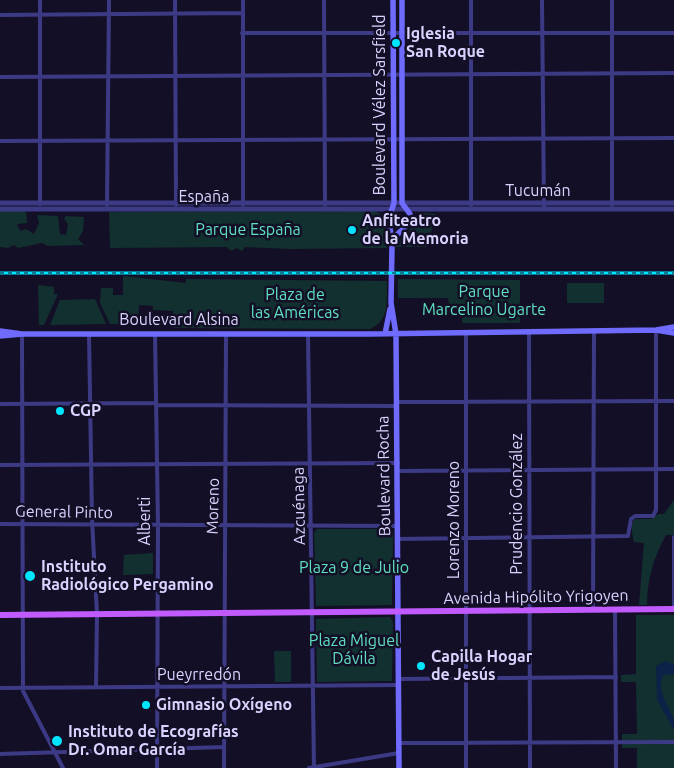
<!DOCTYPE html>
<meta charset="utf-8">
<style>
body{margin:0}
canvas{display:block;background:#130f26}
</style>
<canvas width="674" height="768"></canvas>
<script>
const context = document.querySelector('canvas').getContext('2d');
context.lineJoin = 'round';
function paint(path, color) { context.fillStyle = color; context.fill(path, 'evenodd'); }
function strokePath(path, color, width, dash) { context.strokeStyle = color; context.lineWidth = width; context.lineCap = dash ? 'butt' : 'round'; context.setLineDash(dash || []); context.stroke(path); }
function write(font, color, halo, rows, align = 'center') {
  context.font = font + ' Ubuntu,sans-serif'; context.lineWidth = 5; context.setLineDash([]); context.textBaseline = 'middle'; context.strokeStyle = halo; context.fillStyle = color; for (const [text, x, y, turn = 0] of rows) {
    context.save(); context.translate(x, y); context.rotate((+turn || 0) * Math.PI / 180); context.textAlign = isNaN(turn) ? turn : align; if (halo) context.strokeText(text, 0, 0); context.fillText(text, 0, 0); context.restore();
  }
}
paint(new Path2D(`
 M0,211H26L27,223L17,224L20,231L26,229L34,234L39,223L37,215L58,216L60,234L66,235L68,225L64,218L66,216L84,217L83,231L78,239L84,245L48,246L42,243L18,248L14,245L8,248L0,247Z
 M375,211C391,219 387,232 387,248L290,249L245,247L242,251L237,248L231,251L227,247L110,248L109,212Z
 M422,213L436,214L427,247H395L396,242L407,235L415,218Z
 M123,276L186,283V279L387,281C386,301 391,319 370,329L173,328V311L153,310V306L139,305L138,324H110L100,303L101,288H113V295H123Z
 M398,279L520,280V323H462V304H449L448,298H398Z
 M567,283H604V303H567Z
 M38,285L54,287V294H58L44,325H39Z
 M95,299L106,324L50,325L60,300Z
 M674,500V535H666C654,556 647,580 647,605H639L644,543L634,542C633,536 629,525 635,519H651L658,514H664Z
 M317,529H391L393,534L392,605L316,606L314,533Z
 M153,553V574L123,575L124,555Z
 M636,615H674V768H637V748H622V734H637L636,682H621V675L636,674Z
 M390,617L393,622L392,681L317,682L316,619Z
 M274,651H291V682H275Z`), '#12302f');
paint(new Path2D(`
 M665,661L674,664V674L664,675C655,689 669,705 673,718C674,721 674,726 674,730L657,700L656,666Z`), '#0c2248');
strokePath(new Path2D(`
 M175,0L176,205
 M324,0L325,205
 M471,0V205
 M542,0L544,208
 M0,15L243,13
 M242,33H674
 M0,77L674,73
 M0,141L674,138
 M40,204V0
 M107,205L109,0
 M243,205V0
 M612,205V0
 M529,331L530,768
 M466,332V768
 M22,334L23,691L63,768
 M89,334L92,519L97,614L96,687
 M155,334L158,526L157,768
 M308,334L314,768
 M397,402L674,401
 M0,404L156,403
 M156,405L397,406
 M0,465L398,463
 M398,471L674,469
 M0,524L398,526
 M398,539L628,536L631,519L635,516H653L656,510V330
 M674,609V537
 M593,610L594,330
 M615,610L616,768
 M399,679L616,677
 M0,688L399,685
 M399,743L674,742
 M0,754L224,747
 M224,768L226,334
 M309,768L399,753`), '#3d3a85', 4);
strokePath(new Path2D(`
 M0,203H674
 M0,209H674`), '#3d3a85', 5);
strokePath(new Path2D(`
 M393,0L394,203L389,218L392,245L391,303L396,334L399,768
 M392,243C396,230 408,232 410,214L402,203V0
 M656,330L674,333
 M0,331L22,334H369L656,330L674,327
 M385,334L390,309
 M0,336L22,334`), '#6f6bff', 5.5);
strokePath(new Path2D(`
 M0,615L674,609`), '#c25bff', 6);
const rail = new Path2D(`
 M0,273H674`);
strokePath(rail, '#00e5ff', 3);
strokePath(rail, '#130f26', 1, [4]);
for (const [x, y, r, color] of [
 [396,43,5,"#00e5ff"],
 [352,230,5,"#00e5ff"],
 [60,411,5,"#00e5ff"],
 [30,576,6,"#00e5ff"],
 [421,666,5,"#00e5ff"],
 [146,705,5,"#00e5ff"],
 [57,741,6,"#00e5ff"]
]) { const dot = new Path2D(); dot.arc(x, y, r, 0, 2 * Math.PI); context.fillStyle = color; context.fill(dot); strokePath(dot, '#130f26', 2); }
write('bold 16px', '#d9d4ff', '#130f26', [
 ["Iglesia",406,34],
 ["San Roque",406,52],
 ["Anfiteatro",362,221],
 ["de la Memoria",362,239],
 ["CGP",70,411],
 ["Instituto",41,567],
 ["Radiológico Pergamino",41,585],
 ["Capilla Hogar",431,657],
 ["de Jesús",431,675],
 ["Gimnasio Oxígeno",156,705],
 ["Instituto de Ecografías",68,732],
 ["Dr. Omar García",68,750]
], 'left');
write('16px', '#d9d4ff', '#130f26', [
 ["Boulevard Vélez Sarsfield",380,105,-90],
 ["Tucumán",538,191],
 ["España",204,197],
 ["Boulevard Alsina",179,320],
 ["Boulevard Rocha",384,476,-91],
 ["Prudencio González",517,504,-90],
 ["Moreno",213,506,-89],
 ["Azcuénaga",299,506,-91],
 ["General Pinto",64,512,1],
 ["Lorenzo Moreno",454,520,-90],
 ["Alberti",145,521,-90],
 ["Avenida Hipólito Yrigoyen",536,597,-1],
 ["Pueyrredón",199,675]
]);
write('16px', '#5fe0c0', '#130f26', [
 ["Parque España",248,230],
 ["Parque",484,292],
 ["Marcelino Ugarte",484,310],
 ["Plaza de",295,295],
 ["las Américas",295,313],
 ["Plaza 9 de Julio",354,568],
 ["Plaza Miguel",354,641],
 ["Dávila",354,659]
]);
</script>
